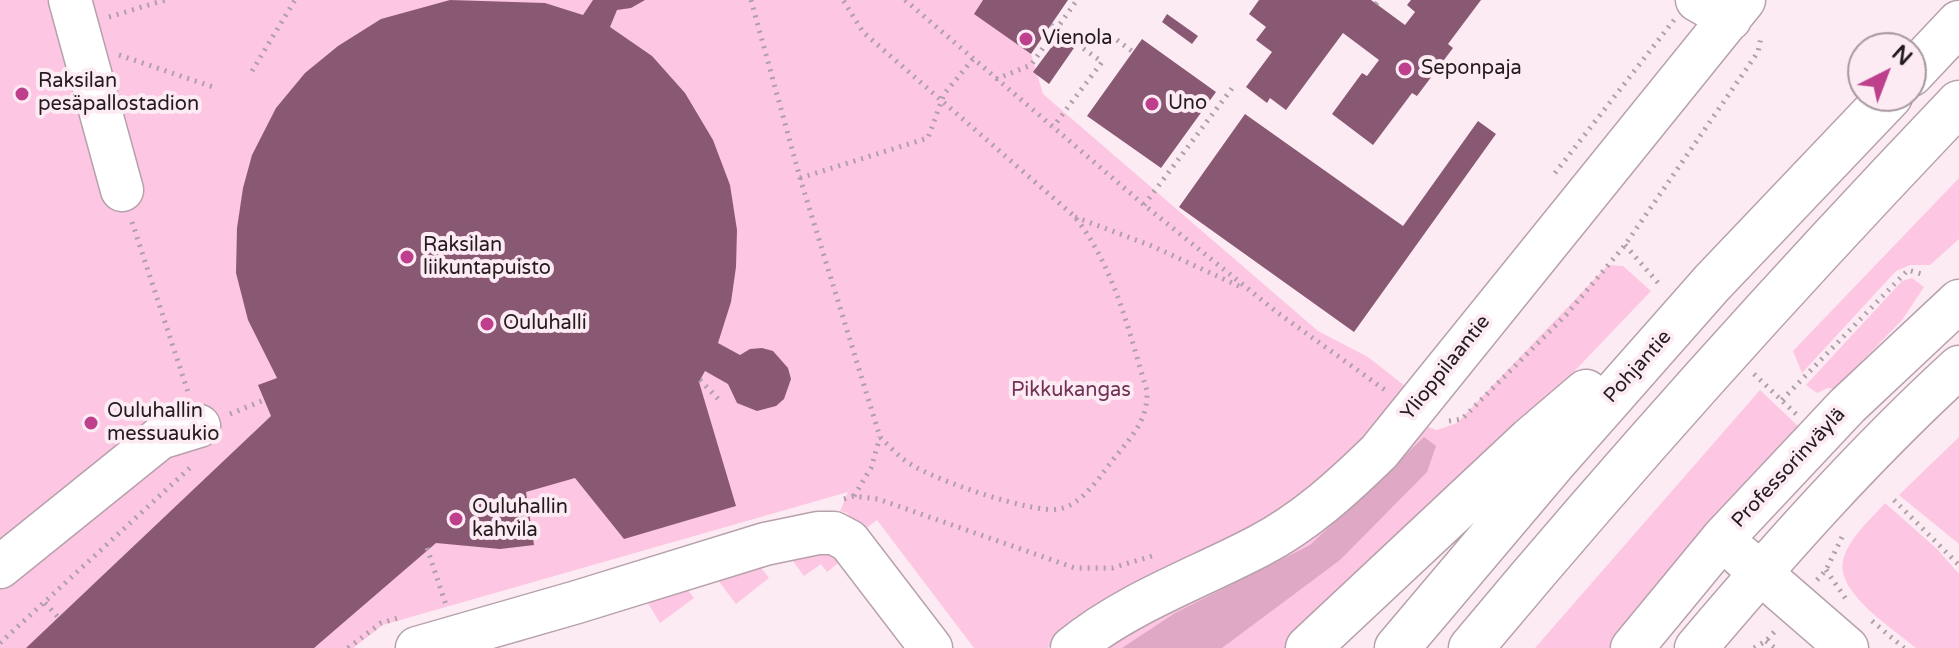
<!DOCTYPE html>
<meta charset="utf-8">
<style>
body{margin:0}
#map{position:relative;width:1959px;height:648px;overflow:hidden;background:#fdebf4;font-family:"Varela Round",sans-serif}
canvas{display:block}
.north{position:absolute;left:1847px;top:32px;width:80px;height:80px;box-sizing:border-box;background:#fdebf4;border:2px solid #a6989f;border-radius:50%;rotate:42deg;font-size:22px;font-weight:700;line-height:32px;text-align:center;color:#231b1f}
.north::after{content:'';display:block;margin:auto;width:28px;height:36px;background:#be408d;clip-path:polygon(50% 0,100% 100%,50% 72%,0 100%)}
</style>
<div id="map">
<canvas width="1959" height="648"></canvas>
<div class="north">N</div>
</div>
<script>
const context = document.querySelector('canvas').getContext('2d');
context.lineJoin = 'round';
function paint(path, color) { context.fillStyle = color; context.fill(path, 'evenodd'); }
function strokePath(path, color, width, dash) { context.strokeStyle = color; context.lineWidth = width; context.lineCap = dash ? 'butt' : 'round'; context.setLineDash(dash || []); context.stroke(path); }
function write(font, color, halo, rows, align = 'center') {
  context.font = font + ' "Varela Round",sans-serif'; context.lineWidth = 8; context.setLineDash([]); context.textBaseline = 'middle'; context.strokeStyle = halo; context.fillStyle = color; for (const [text, x, y, turn = 0] of rows) {
    context.save(); context.translate(x, y); context.rotate((+turn || 0) * Math.PI / 180); context.textAlign = isNaN(turn) ? turn : align; if (halo) context.strokeText(text, 0, 0); context.fillText(text, 0, 0); context.restore();
  }
}
paint(new Path2D(`
 M0,0H983L1031,54L1043,94L1318,331L1368,357L1410,390L1395,409L1288,510L1091,615L1047,648H974L877,520L861,532L847,513L840,511L848,492L383,625L353,648H0Z
 M1959,178V239L1930,265H1910L1896,271L1802,373L1793,351Z
 M1608,265L1623,266L1651,291L1522,426L1285,648H1097L1418,424L1437,430L1457,423Z
 M1912,278L1924,287L1902,320L1835,389L1828,388L1817,393L1806,385L1902,281Z
 M1760,390L1799,427L1709,528L1610,648H1535Z
 M1959,437V544L1899,495Z
 M1885,503L1937,549L1959,574V648H1916C1894,629 1832,591 1844,557C1851,536 1871,519 1885,503Z
 M791,553H831L842,560L827,572L821,564L804,576L790,557Z
 M758,564L769,578L736,604L720,583V579Z
 M685,586L694,598L660,623L646,600Z`), '#fdc6e2');
paint(new Path2D(`
 M1424,437L1436,446L1427,472L1340,560L1222,648H1122L1175,613L1310,545Z`), '#dfa9c5');
paint(new Path2D(`
 M450,0L545,3L583,15L593,0H645L631,8L617,10L610,27L652,56L685,93L713,140L730,185L737,230L736,267L731,302L718,343L740,355L750,349L762,348L773,351L788,368L791,379L784,399L776,406L757,411L737,403L728,384L705,371L699,382L736,506L624,539L575,478L526,492L534,545L500,549L436,543L314,648H26L271,416L258,385L277,378L248,320L236,273L237,228L243,188L252,155L276,108L305,73L338,46L381,19Z
 M983,0H1068L1031,54L974,14Z
 M1259,0H1371L1405,25L1415,12L1407,5L1411,0H1481L1448,44L1453,48L1417,96L1412,93L1373,145L1332,114L1362,73L1367,76L1379,60L1343,33L1286,110L1270,98L1267,103L1246,87L1272,52L1256,40L1266,27L1249,14Z
 M1167,14L1198,36L1192,44L1162,22Z
 M1059,37L1074,48L1049,84L1033,72Z
 M1142,39L1216,92L1161,168L1087,116Z
 M1245,114L1403,226L1478,121L1496,134L1354,332L1179,207Z`), '#895973');
const minor = new Path2D(`
 M70,0L122,190
 M1697,0L1730,19
 M1741,556L1847,648
 M0,567L160,438L199,426
 M417,648L577,602L765,544L818,533H834L849,541L931,648
 M1072,648C1127,603 1196,579 1259,546C1305,522 1342,488 1379,452L1744,0
 M1632,648L1722,539L1847,406L1959,301
 M1696,648C1779,550 1865,453 1959,367`);
const highway = new Path2D(`
 M1911,74L1959,23
 M1308,648L1531,439L1586,392
 M1397,648L1555,461L1712,283L1890,96
 M1471,648C1627,461 1790,280 1959,103`);
strokePath(minor, '#b6a1ac', 45);
strokePath(highway, '#b6a1ac', 47);
strokePath(new Path2D(`
 M751,0L800,178L880,437C890,447 900,458 912,465C935,480 1033,514 1059,509C1083,505 1102,473 1116,456C1133,435 1148,419 1147,391C1129,332 1114,265 1074,216L863,32L843,0
 M905,0L1144,205L1278,313L1385,390
 M1376,4L1379,0
 M109,17L165,0
 M1051,25L1102,62L1053,127
 M1117,40L1133,52
 M119,55L216,88
 M252,71L295,0
 M996,79L1031,65L1077,0
 M1555,173L1674,20
 M800,178L928,138L944,94L973,59
 M1144,205L1233,87
 M1075,217L1152,246L1243,288
 M132,222L189,395
 M1625,245L1660,285
 M1754,374L1796,414
 M700,380L722,403
 M1782,400L1908,270L1925,275
 M230,414L264,400
 M1449,421L1462,419L1567,314L1625,245L1758,52L1761,37
 M854,496L871,468L880,437
 M844,499L854,496L878,499L1075,568H1112L1152,556
 M1894,500L1959,565
 M427,548L446,605
 M1826,570L1846,599
 M1817,580L1826,570L1842,537
 M45,603L58,617
 M1872,621L1904,648
 M1766,641L1775,648
 M0,643L193,465
 M348,648L381,623L398,618
 M1754,648L1766,641L1775,631`), '#aea0a7', 5, [2, 6]);
strokePath(minor, '#fff', 42);
strokePath(highway, '#fff', 44);
for (const [x, y, r, color] of [
 [1026,39,8,"#be408d"],
 [1405,69,8,"#be408d"],
 [22,94,8,"#be408d"],
 [1152,104,8,"#be408d"],
 [407,257,8,"#be408d"],
 [487,324,8,"#be408d"],
 [91,423,8,"#be408d"],
 [456,519,8,"#be408d"]
]) { const dot = new Path2D(); dot.arc(x, y, r, 0, 2 * Math.PI); context.fillStyle = color; context.fill(dot); strokePath(dot, '#fdebf4', 3); }
write('20px', '#231b1f', '#fdebf4', [
 ["Vienola",1042,39],
 ["Seponpaja",1421,69],
 ["Raksilan",38,82],
 ["pesäpallostadion",38,105],
 ["Uno",1168,104],
 ["Raksilan",423,246],
 ["liikuntapuisto",423,269],
 ["Ouluhalli",503,324],
 ["Ouluhallin",107,412],
 ["messuaukio",107,435],
 ["Ouluhallin",472,508],
 ["kahvila",472,531]
], 'left');
write('20px', '#231b1f', '#fdebf4', [
 ["Pohjantie",1638,367,-48],
 ["Ylioppilaantie",1446,368,-51],
 ["Professorinväylä",1789,468,-47]
]);
write('20px', '#723157', '#fdebf4', [
 ["Pikkukangas",1071,391]
]);
</script>
